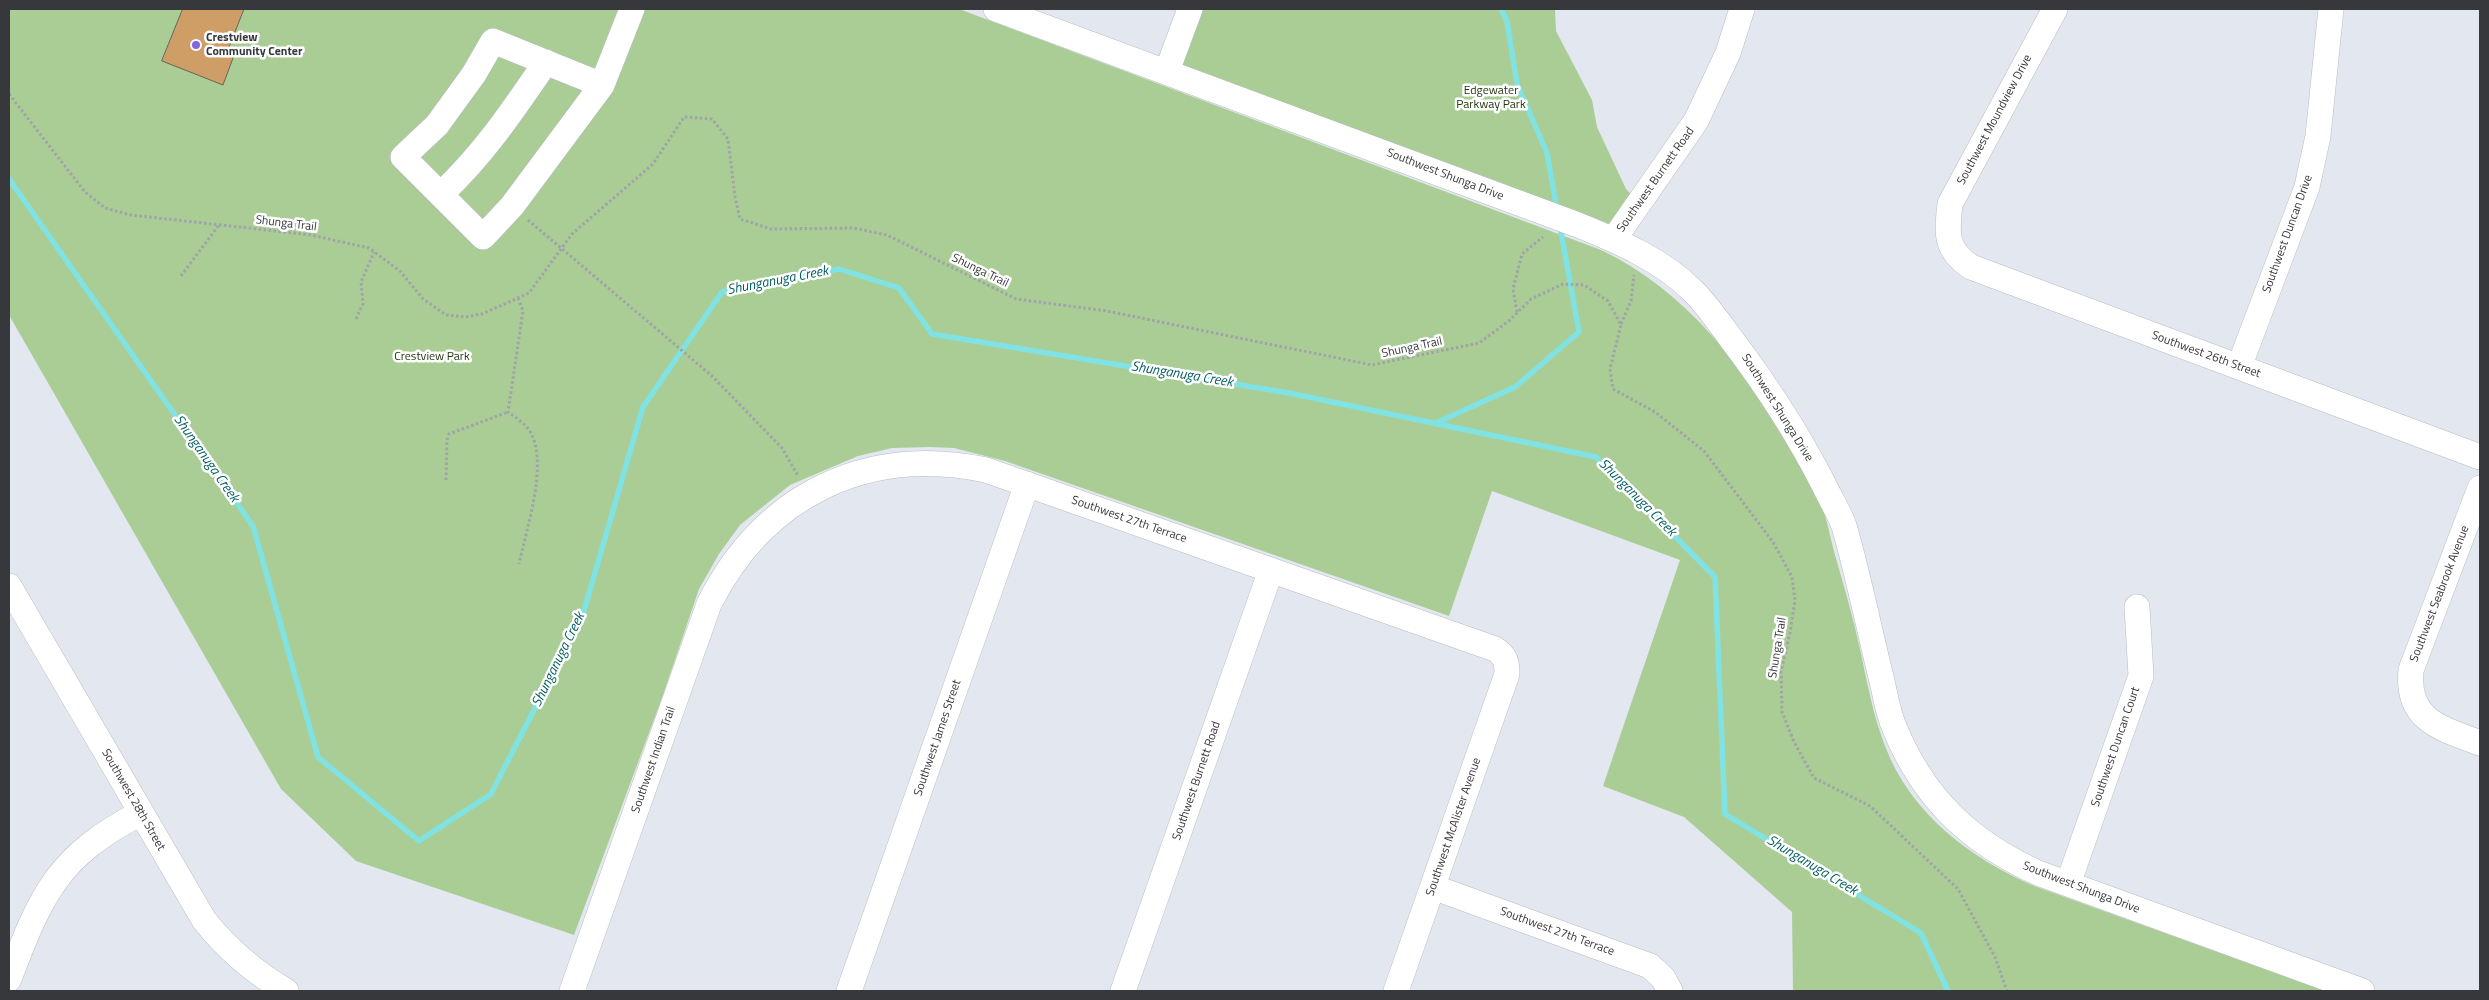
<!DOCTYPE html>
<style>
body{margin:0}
#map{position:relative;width:2489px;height:1000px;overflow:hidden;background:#e3e7ef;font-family:"Titillium Web",sans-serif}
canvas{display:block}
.frame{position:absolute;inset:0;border:10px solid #36383b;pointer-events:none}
</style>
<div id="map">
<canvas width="2489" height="1000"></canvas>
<div class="frame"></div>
</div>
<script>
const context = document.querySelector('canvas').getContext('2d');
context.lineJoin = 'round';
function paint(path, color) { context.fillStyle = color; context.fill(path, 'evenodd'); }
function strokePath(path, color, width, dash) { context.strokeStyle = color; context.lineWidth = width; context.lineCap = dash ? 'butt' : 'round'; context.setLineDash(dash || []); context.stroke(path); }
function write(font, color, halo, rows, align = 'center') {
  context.font = font + ' "Titillium Web",sans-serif'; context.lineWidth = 5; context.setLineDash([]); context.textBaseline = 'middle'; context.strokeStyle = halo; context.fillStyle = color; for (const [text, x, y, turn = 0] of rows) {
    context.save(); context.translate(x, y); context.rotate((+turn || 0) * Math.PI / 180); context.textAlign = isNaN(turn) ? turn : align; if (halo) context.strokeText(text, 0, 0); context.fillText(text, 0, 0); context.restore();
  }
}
paint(new Path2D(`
 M9,9H959L1601,250C1687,291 1747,370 1792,451C1801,467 1814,484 1820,501C1827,518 1830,537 1835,555C1844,586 1853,617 1860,649C1867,682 1873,715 1885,746C1911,814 1970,858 2034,886L2326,991H1793L1792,912L1684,817L1603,786L1680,560L1492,491L1449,616L1005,461L954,448L930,447L892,448L858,456L790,485L740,525L719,554L699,589L663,695L574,935L356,861L281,789L9,315Z
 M1190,9H1555L1556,31L1592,100L1597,127L1626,189L1640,204L1614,239L1167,71Z`), '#aacd95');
strokePath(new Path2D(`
 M1501,9L1507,21L1517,84L1547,153L1557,210
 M9,179L253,526L318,757L419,841L491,794L583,614L643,407L722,292L839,269L899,288L932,334L1289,393L1596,457L1715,577L1725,814L1921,933L1948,991
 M1436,423L1515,387L1579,332L1560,226`), '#80e2e3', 5.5);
const building = new Path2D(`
 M183,9H244L229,47L236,50L223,85L162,61Z`);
paint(building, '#cf9e67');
strokePath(building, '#69635d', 1);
const minor = new Path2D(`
 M996,9L1578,225C1618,241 1662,260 1693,291C1708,306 1720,324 1732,340C1767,386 1798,434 1824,485C1830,498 1839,512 1844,526C1858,574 1868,624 1880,673C1885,691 1887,712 1895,729C1924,799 1970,842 2038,873L2362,991
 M2055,9L1950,204C1947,232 1944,249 1971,267L2480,457
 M1167,71L1190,9
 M602,85L493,41L474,74L437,125L403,157L483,237L512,206L602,85L632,9
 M441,194C483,155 514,109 546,62
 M1614,239L1696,121L1728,53L1742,9
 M2239,367L2307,187L2318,136L2331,9
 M2480,488L2411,670C2406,721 2441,728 2480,743
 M9,586L204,920C227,949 254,972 286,991
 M2068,884L2141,676L2137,607
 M1433,887L1650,966L1663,978L1670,991
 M9,979C41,895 57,856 141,813
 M572,991L709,604C764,495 866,445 986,470L1495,649C1505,656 1507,661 1507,674L1396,991
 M849,991L1027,484
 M1123,991L1271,570`);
strokePath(minor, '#b8bcc4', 26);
strokePath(new Path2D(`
 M9,94L85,192L105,208L131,215L311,235L369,248L400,271L423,299L446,315L465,317L482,314L529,293L572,234L653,164L684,117L712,119L728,139L735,197L740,219L771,229L853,228L887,235L1016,299L1107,311L1372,365L1479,343L1510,320L1531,299L1563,284L1584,285L1608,301L1621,325L1610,369L1613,389L1655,412L1704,451L1773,542L1792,577L1795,600L1790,633L1781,672L1782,712L1794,742L1814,778L1870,806L1958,889L1995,957L2007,991
 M528,220L712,376L782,448L798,476
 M181,276L219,225
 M518,298L523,311L508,412C515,417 524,423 529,430C550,460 526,530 519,564
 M1517,312L1513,289L1522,254L1543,237
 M356,319L363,304L361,282L374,252
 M1621,324L1631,301L1634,275
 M446,480L447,440L449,434L508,412`), '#a0a3a9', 3, [2.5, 2.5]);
strokePath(minor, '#fff', 25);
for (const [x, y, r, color] of [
 [196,45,5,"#8265e0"]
]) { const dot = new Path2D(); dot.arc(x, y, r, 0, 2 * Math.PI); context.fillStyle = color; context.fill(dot); strokePath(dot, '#fff', 2); }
write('bold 12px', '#36383b', '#fff', [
 ["Crestview",206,38],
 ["Community Center",206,52]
], 'left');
write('12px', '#223a0f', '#fff', [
 ["Edgewater",1491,91],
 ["Parkway Park",1491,105],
 ["Crestview Park",432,357]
]);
write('12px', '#36383b', '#fff', [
 ["Southwest Moundview Drive",1995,120,-62],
 ["Southwest Shunga Drive",1445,175,21],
 ["Southwest Burnett Road",1656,180,-55],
 ["Shunga Trail",286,224,7],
 ["Southwest Duncan Drive",2288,234,-70],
 ["Shunga Trail",980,271,26],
 ["Shunga Trail",1412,348,-12],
 ["Southwest 26th Street",2206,355,20],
 ["Southwest Shunga Drive",1777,408,58],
 ["Southwest 27th Terrace",1129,520,19],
 ["Southwest Seabrook Avenue",2440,594,-69],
 ["Shunga Trail",1778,648,-81],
 ["Southwest James Street",938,738,-71],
 ["Southwest Duncan Court",2116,747,-71],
 ["Southwest Indian Trail",654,760,-71],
 ["Southwest Burnett Road",1197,781,-71],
 ["Southwest 28th Street",133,800,60],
 ["Southwest McAlister Avenue",1454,827,-71],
 ["Southwest Shunga Drive",2081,888,21],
 ["Southwest 27th Terrace",1557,932,20]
]);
write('italic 14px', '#055f60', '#fff', [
 ["Shunganuga Creek",778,281,-11],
 ["Shunganuga Creek",1182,375,9],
 ["Shunganuga Creek",206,459,55],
 ["Shunganuga Creek",1637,498,45],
 ["Shunganuga Creek",559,660,-64],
 ["Shunganuga Creek",1812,866,31]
]);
</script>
